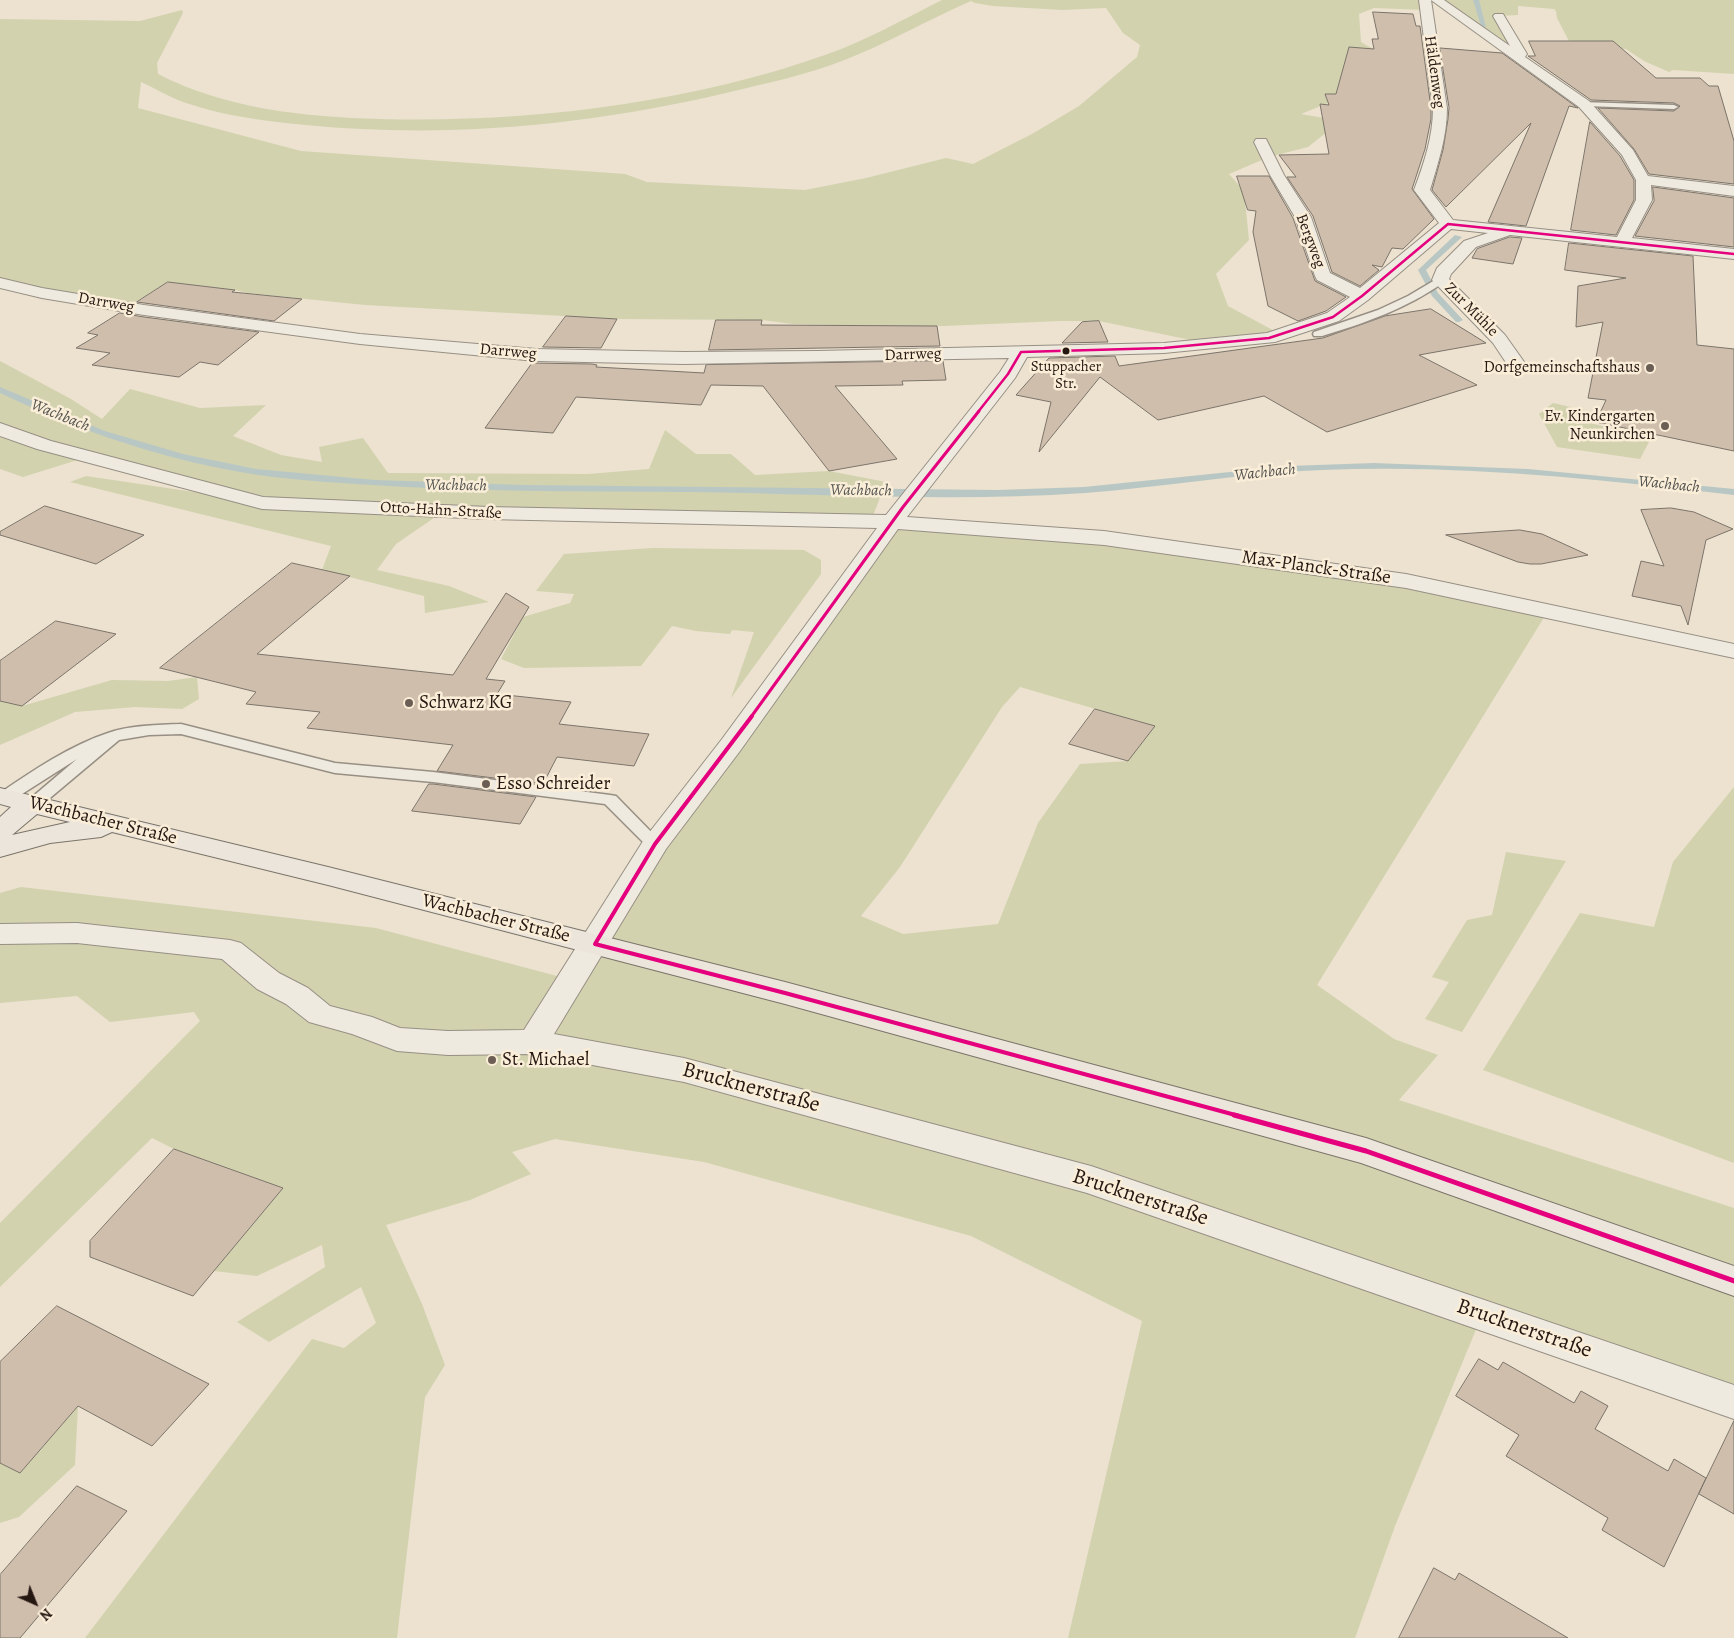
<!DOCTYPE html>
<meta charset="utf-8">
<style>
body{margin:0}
#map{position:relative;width:1734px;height:1638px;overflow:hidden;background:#ece2cf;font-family:Alegreya,serif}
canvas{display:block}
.north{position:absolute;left:10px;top:1578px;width:50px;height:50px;-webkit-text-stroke:4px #faeed8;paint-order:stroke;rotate:136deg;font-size:14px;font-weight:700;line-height:20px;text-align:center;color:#251711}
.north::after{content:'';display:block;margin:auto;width:18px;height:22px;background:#251711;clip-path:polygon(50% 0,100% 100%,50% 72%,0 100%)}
</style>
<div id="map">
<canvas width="1734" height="1638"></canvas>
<div class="north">N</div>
</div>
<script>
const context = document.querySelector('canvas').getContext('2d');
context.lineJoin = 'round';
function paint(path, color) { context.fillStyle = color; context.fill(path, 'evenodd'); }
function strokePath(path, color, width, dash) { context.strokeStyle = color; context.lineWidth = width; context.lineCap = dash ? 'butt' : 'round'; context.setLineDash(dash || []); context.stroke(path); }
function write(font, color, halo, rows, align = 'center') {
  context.font = font + ' Alegreya,serif'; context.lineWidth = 5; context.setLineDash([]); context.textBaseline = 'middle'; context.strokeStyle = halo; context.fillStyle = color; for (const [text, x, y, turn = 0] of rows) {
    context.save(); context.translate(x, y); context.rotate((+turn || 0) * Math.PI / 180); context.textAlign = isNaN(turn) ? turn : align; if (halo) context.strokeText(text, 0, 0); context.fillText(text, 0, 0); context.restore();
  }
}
paint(new Path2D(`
 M942,0H1425V10L1374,8L1359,14L1361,42L1387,57L1337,94H1325L1328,103L1301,114L1341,121L1308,147L1269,157L1229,174L1244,191L1249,240L1216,274L1228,306L1282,335L1210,344L1099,321H1060L944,326H875L793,324L762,320L617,319L365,305L247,293L235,290L168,282L137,301L123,306L0,283V19L140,21L182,10L183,13L157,63L158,74C226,109 305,117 380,119C525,123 687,104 825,55C865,41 904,19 942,0ZM971,1L975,3L993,6L1062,10L1106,8L1123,33L1140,45L1137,57L1079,106L1032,134L973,164L946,158L866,178L805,190L647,182L625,174L301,151L138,108L141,82C155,88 169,97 183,102C223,116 265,121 306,125C448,139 592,125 730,92C767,83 806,75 842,61C886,44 928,20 971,1Z
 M1437,0H1734V74L1673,70L1669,72L1644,61L1626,49L1571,45L1557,18L1556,11L1554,9L1518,6V15L1499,16L1529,65Z
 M0,361L71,399L102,419L130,389L200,408L266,405L233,436L281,455L322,462L319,447L363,438L388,473L588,474L649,469L665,430L696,454H731L755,475L829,471L886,482L871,521L444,511L396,544L377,570L449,586L489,602L425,613L424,596L322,570L331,546L70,482L86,476L255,501L87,457L23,477L0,469Z
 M1553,403L1593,412L1590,423L1651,438L1640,459L1557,447L1539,414Z
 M893,522L1104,538L1548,611L1317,985L1394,1039L1438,1055L1399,1100L1734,1208V1402L1482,1315L1395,1526L1355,1638H1068L1142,1321L971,1236L704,1162L555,1139L512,1152L531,1174L470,1200L386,1225L422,1304L445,1365L425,1397L397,1638H85L312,1339L344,1348L376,1323L361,1287L269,1342L237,1322L325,1267L322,1245L257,1276L214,1271L283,1188L174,1149L152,1138L0,1287V1223L200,1021L194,1012L110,1022L77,996L0,1003V893L21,887L376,928L572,980ZM1020,687L1154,726L1128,761L1080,764L1038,823L998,924L903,934L861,916L900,867L1002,707Z
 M653,548L804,550L821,560V574L731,698L754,632L732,630L730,634L696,631L672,626L641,666L524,668L501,659L523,617L570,603L574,594L536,591L564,554Z
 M197,677L199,699L182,709L135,707L75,712L0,745V701L22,706L112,680L168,681Z
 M1734,787V1163L1483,1070L1580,913L1654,927L1673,862Z
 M1506,852L1566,861L1462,1032L1425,1019L1449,982L1432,977L1467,920L1492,915Z
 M78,1406L75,1465L19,1517L0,1523V1463L20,1473Z`), '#d2d2af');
paint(new Path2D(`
 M1473,0H1479L1486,27L1481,26Z
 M1455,235L1462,237L1426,270L1438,293L1463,320L1459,322H1456L1432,296L1418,270Z
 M0,387L105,431L183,454L256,469L375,480L525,485L998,490L1084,487L1288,466L1374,463L1528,469L1734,489V495C1597,479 1459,464 1322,470C1243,473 1164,487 1085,493C954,502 821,494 690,492C578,491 467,492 355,484C312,481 267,478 224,469C146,454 72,427 0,393Z`), '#b9c7c4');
const building = new Path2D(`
 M1373,12L1413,14L1416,26H1420L1431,108V119L1425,149L1412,189L1434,219L1403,249L1392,248L1382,267L1372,265L1379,270L1360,286L1332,272L1313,216L1287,177H1296L1279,155L1329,154L1320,104L1329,105L1325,94H1336L1349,47L1374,49L1372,39H1378Z
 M1529,41H1613L1656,78H1700L1709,86H1718L1734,141V184L1649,174L1634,149L1598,108L1674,111L1680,106L1674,103L1591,100L1528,56H1535Z
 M1440,48L1502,53L1578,108L1569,106L1526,226L1488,222L1531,123L1446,207L1432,190L1443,150L1448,119L1449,108Z
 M1590,122L1620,156L1634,180V200L1616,235L1571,230Z
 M1237,176H1269L1293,218L1315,281L1346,297L1326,311L1298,321L1268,306L1253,232L1256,211L1248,210Z
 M1653,187L1734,198V247L1635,236L1654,201Z
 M1510,237L1522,238L1513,264L1472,258L1477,249Z
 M1569,243L1693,256L1697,345L1734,349V451L1596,422L1606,400L1588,398L1603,322L1576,327L1578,286L1626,278L1565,270Z
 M168,282L235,290L232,292L302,299L274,321L137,302Z
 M1431,309L1486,343L1419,355L1477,385L1327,432L1264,396L1158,420L1100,377L1039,452L1051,402L1016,395L1049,358L1115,356L1119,366L1323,338L1385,316Z
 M120,313L144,317L259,332L218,365L200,362L179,377L92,365L110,353L76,348L98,335L88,333Z
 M566,316L617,319L601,348L543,347Z
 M716,320H762L761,325L937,326L940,346L709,350Z
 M1099,321L1108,342L1062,343L1082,322Z
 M943,361L946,380L902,381L903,385L835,386L897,459L829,471L763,386L711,385L701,405L576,397L553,433L485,428L532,363L592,364L597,365L596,367L704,373L706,365Z
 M45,506L144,535L96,564L0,535V532Z
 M1671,508L1694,512L1733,529L1706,540L1688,625L1681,606L1632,596L1641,561L1664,566L1641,510Z
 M1520,530L1542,534L1588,555L1541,564H1530L1518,562L1446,535Z
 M292,563L350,576L257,654L453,675L506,593L529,607L486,679L505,681L497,694L571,702L559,724L649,734L634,766L557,757L543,784L437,771L453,745L307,728L320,712L246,704L256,692L160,668Z
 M56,621L116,634L22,706L0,701V661Z
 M1095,709L1155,726L1128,761L1069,744Z
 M429,784H433L536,797L520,824L412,811Z
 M174,1149L283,1188L193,1296L90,1257V1241Z
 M57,1306L209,1384L152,1446L78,1406L20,1473L0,1463V1362Z
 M1479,1359L1498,1370L1503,1362L1574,1403L1581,1391L1608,1406L1595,1429L1668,1471L1674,1459L1706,1478L1664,1567L1602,1530L1608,1518L1506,1456L1519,1435L1456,1396Z
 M1734,1421V1514L1699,1494Z
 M77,1486L127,1511L20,1638H0V1575Z
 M1434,1568L1455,1580L1459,1573L1568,1638H1399Z`);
paint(building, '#d0bead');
strokePath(building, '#7b746a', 1);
const service = new Path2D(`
 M1581,102L1674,105L1678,107L1674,109L1584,106L1580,104Z
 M1440,277L1445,280L1444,282C1406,309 1365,323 1322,336H1314L1313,334L1314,332L1378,310L1408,296Z
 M181,724L335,763L433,772L610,795L616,796L663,844L661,848L655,849L649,848L605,804L433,782L335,773L181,734L149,735L119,740L38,808H26L24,804L77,759L11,801H0V793C34,770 69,746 108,733C131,725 157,725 181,724Z`);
const minor = new Path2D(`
 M1419,0H1431L1447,108C1447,137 1438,163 1430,190L1453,220L1617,237L1636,200V180L1622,155L1579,107L1431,0H1444L1510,46L1493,16L1495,14H1503L1527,54L1525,57L1589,101L1633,150L1648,176L1734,186V196L1651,185L1652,200L1632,238L1734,249V259L1510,235L1476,247L1451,274L1449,279L1505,335L1527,366L1525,370L1518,372L1511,370L1493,343L1432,280L1437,268L1464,241L1488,233L1451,229L1368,300L1339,321L1275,342L1164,353L1027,357L1015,378L907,517L1104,531L1406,574L1734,644V658L1406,588L1104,545L898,529L740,751L666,849L554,1034L684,1058L1091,1166L1734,1385V1419L1087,1193L684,1082L533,1054L448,1055L397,1051L352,1034L309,1022L286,1004L257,989L222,959L77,943L0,944V924L77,923L230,940L241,943L279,973L308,988L330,1006L372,1017L400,1028L448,1031L524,1030L645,838L722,739L877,528L488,519L262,509L37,449L0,436V423L51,441L263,497L488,507L886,515L1000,372L1009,358L684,364L536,361L360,344L144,315L42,298L0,288V278L42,288L144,305L360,334L536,349L684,352L818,351L1164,343L1267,333L1327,313L1350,297L1317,280L1315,276L1295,217L1270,175L1254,142L1256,139H1266L1284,175L1311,217L1330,273L1360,288L1439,223L1414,190C1424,163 1433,137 1433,108Z`);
const primary = new Path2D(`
 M0,788L328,867L785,982L1366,1138L1734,1266V1296L1361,1163L785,1004L328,885L112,832L101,837L50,843L0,857V817L11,807L0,804ZM37,814L70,822L12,835Z`);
strokePath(service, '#978f84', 3);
strokePath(minor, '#978f84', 2);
strokePath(primary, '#7b746a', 2);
paint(service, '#efeae0');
paint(minor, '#efeae0');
paint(primary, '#ece5db');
strokePath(new Path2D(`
 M978,412L1008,374L1021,352L1164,348L1269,338L1333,317L1362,296L1448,224L1734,254`), '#e5007d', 2.5);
strokePath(new Path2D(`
 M751,717L903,507L979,411`), '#e5007d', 3);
strokePath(new Path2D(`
 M752,716L655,844L595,944L785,993L1239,1116`), '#e5007d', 4);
strokePath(new Path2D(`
 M1234,1115L1366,1151L1734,1281`), '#e5007d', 5);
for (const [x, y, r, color] of [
 [1066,351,4.5,"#251711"],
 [1650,368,5,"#6b5e54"],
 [1665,426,5,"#6b5e54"],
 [409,703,5,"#6b5e54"],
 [486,784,5,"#6b5e54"],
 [492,1060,5,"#6b5e54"]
]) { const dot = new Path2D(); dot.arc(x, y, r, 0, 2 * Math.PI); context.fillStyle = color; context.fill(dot); strokePath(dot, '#faeed8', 2); }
write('15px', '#251711', '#faeed8', [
 ["Stuppacher",1066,367],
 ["Str.",1066,384]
]);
write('16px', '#251711', '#faeed8', [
 ["Häldenweg",1434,72,82],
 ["Bergweg",1310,241,69],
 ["Darrweg",106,303,10],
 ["Zur Mühle",1471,310,45],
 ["Darrweg",508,352,5],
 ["Darrweg",913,355,-2],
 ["Otto-Hahn-Straße",441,511,3]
]);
write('16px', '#251711', '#faeed8', [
 ["Dorfgemeinschaftshaus",1640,368],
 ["Ev. Kindergarten",1655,417],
 ["Neunkirchen",1655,435]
], 'right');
write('italic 16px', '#51514e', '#faeed8', [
 ["Wachbach",60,416,22],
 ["Wachbach",1265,473,-6],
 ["Wachbach",1669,485,6],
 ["Wachbach",456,486,1],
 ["Wachbach",861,491,1]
]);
write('19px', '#251711', '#faeed8', [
 ["Max-Planck-Straße",1316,568,8],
 ["Wachbacher Straße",103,821,14],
 ["Wachbacher Straße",496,919,14]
]);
write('19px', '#251711', '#faeed8', [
 ["Schwarz KG",419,703],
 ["Esso Schreider",496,784],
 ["St. Michael",502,1060]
], 'left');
write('22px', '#251711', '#faeed8', [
 ["Brucknerstraße",751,1088,15],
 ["Brucknerstraße",1140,1198,18],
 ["Brucknerstraße",1524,1329,19]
]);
</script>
